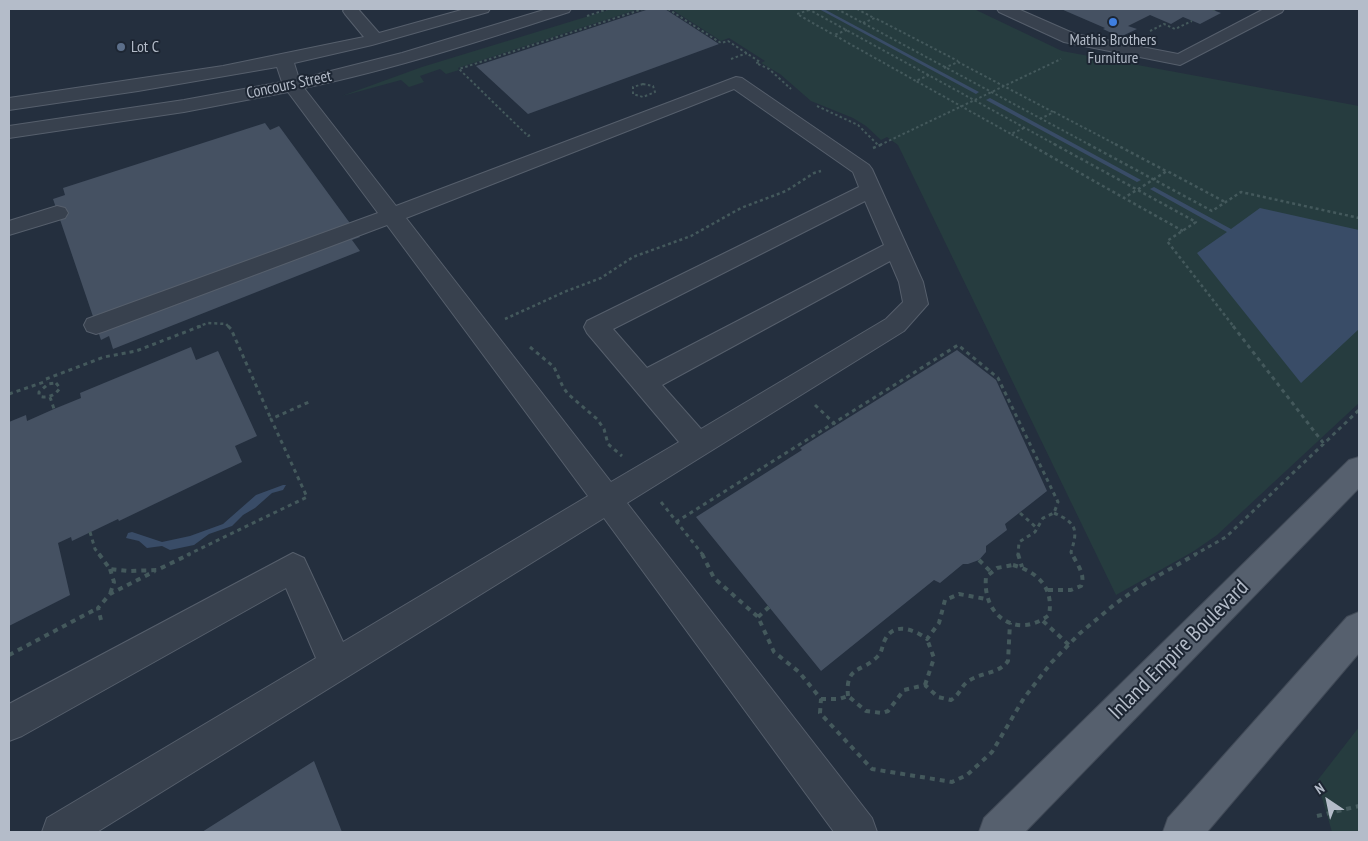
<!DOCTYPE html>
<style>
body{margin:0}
#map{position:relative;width:1368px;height:841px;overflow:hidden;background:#242f3e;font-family:"PT Sans Narrow",sans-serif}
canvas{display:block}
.frame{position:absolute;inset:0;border:10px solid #b4bcc9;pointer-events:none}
.north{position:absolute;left:1303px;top:776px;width:50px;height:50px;-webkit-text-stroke:4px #1d2633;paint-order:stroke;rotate:326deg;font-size:14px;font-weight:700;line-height:20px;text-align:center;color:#b4bcc9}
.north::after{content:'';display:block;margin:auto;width:18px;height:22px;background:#b4bcc9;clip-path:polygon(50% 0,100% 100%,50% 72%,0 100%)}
</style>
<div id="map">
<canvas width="1368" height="841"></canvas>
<div class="frame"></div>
<div class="north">N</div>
</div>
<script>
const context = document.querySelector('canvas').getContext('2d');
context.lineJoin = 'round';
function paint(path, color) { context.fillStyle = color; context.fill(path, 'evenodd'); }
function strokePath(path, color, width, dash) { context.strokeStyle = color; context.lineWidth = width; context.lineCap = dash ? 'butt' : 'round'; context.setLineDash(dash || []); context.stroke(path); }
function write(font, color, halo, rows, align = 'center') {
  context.font = font + ' "PT Sans Narrow",sans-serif'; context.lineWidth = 4; context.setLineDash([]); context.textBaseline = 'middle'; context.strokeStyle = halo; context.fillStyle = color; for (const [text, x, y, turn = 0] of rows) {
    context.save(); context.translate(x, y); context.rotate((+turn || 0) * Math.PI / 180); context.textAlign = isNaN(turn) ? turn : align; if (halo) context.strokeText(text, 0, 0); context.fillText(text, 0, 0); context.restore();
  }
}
paint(new Path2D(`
 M612,9H639L458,68L459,70L446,74L440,69L420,76L424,82L409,87L401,80L342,96L422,67Z
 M671,9H974L1062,51L1359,106V403L1217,535L1194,551L1116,595L898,145L887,137L881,140L866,126L853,118L811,101L780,74L761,63L765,61L729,38L721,41Z
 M1359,727V832H1332L1317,781Z`), '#263c3f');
paint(new Path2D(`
 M819,9H824L979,92L976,94Z
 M990,98L1141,180L1137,182L986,100Z
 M1154,187L1231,229L1260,208L1359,230V329L1301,383L1197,253L1227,232L1150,189Z
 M283,485H286L283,490L272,493L255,508L243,515L232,526L209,534L194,545L170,550L162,546L147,548L139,541L126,538L128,533L132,532L162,542L190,536L223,524L256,495Z`), '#394c67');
paint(new Path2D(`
 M649,9H665L719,44L528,114L476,66Z
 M1061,9H1210L1221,13L1200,24L1183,17L1171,24L1150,15L1128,26L1137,29L1120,37L1103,29L1105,28Z
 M265,123L270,130L279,126L360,237L352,240L360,251L113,349L109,336L101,340L53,199L65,195L63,188Z
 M191,347L196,360L218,351L257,436L235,446L242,462L119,521L118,519L72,541L71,537L58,543L70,595L9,626V422L26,415L27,421L54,409L81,398L80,393Z
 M957,350L996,380L1047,491L1005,524L1007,530L986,546V552L979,560L968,564H963L940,583L934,580L821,671L696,517L802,450L800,448Z
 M314,761L342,832H202Z`), '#455162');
const minor = new Path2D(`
 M345,9H358L379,33L465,9H490L488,12L372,45L294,63L299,79L402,53L547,9H571L569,12C481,41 394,69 304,88L396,206L736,77L742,78L869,165L872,169L923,282L928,304L904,331L627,503L872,818L877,832H834L604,518L97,832H42L47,818L316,658L286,588L22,736L9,741V704L293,553L304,558L343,642L588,496L387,225L105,331L96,334L87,331L84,325L87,319L378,213L288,92L184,112L9,138V126L184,100L282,82L277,67L138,91L9,110V98L223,66L364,37L345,14L343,11ZM734,89L853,172L859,187L587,321L584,327L587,333L679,442L611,482L406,218ZM865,201L884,245L647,368L613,329ZM890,261L899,282L903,302L886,319L701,429L662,385Z
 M997,9H1018L1075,34L1178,54L1264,9H1284L1282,12L1180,65L1064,42L999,12Z
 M57,206L65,208L68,213L65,218L9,235V221Z`);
const major = new Path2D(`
 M1359,457V488L1025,832H979L984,818L1349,460Z
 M1359,612V653L1207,832H1163L1168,818L1347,617Z`);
strokePath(minor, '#565f6c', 2);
strokePath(major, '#414a57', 2);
strokePath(new Path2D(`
 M668,9L721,43L728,41L760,62L756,63L769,69L791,89
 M808,9L1056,145
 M837,9L1090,145
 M857,9L874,18
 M809,10L797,14L834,35
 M1213,10L1216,9
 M587,16L608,9
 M863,23L875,18L958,61
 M847,30L834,35L916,81
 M1150,31L1164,24L1175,29L1192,21
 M731,59L747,53
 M944,68L958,62L1053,112
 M929,75L916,81L1011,134
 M643,84L653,86L655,92L643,97L633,94V87Z
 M817,106L858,125L878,145
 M1040,119L1054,112L1117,145
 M1024,128L1011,134L1031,145
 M530,135L528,136L459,69L643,9
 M880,145L1061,59`), '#44595c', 2, [2.5, 2.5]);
strokePath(new Path2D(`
 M1029,144L1124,198
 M1054,144L1196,222L1167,241L1234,327
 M1088,144L1212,211L1241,192L1359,218
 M1115,144L1166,171
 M873,148L883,144
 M1183,231L1124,198L1167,171L1225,202
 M505,319L564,292L601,278L633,257L691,236L741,208L786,191L814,173L821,171
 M197,327L208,323L226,324L229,327`), '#44595c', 2.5, [3, 3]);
strokePath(new Path2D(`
 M228,326L231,329L271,419
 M1233,326L1324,444
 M530,347L554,367L563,387L568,394L597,419L604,429L608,444L622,456
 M46,379L104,357L136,351L201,326
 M56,383L60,388C55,395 48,399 39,396V392L48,384Z
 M9,394L47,381
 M50,397L54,409
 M815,405L836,425
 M661,502L703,555
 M1020,513L1038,529
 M1054,513C1077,523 1078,530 1071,552L1072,555
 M676,522L958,345L998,378L1058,502L1054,513L1043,518L1035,532L1019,542L1018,555
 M90,532L95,549L100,555
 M187,555L307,497L271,419L309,402
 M1194,555L1226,537L1359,410`), '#44595c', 3, [4, 4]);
strokePath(new Path2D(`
 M99,554L110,569L129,571L157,570L190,554
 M702,554L714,578L758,617L774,652L799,672L821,699L820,713L872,769L952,782L967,775L992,752L1024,698L1051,663L1079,634L1115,604L1142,585L1196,554
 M1018,554L1022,567
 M979,560L991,572
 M1013,565C1038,572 1054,588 1049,615C1017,640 982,616 986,577L997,568Z
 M110,569L114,582L110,594
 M1048,590H1071L1081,586C1086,575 1077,564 1072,554
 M758,617L769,607
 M101,620L98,608L110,594L155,571
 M1043,621L1069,645
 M9,655L98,608
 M925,685L934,658L927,639
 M848,696C845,665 862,673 878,656C882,652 882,647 884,642C892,621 914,629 927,639L939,623L945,600L959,594L986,599
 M821,699H839L848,696L866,711L882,713L888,711L904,690L925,685L938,697L951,700C960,695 961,685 970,680C983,672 998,674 1008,661L1010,623
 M1317,816L1359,806`), '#44595c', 4, [5, 5]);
paint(minor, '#38414e');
paint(major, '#56606e');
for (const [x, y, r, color] of [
 [1113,22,5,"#3f7fe0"],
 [121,47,5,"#5c6f8a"]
]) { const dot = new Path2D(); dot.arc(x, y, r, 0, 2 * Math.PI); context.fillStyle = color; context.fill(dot); strokePath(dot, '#1d2633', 2); }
write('16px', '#b4bcc9', '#1d2633', [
 ["Mathis Brothers",1113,40],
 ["Furniture",1113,58],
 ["Lot C",131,47,"left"]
]);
write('16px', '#b4bcc9', '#1d2633', [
 ["Concours Street",289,85,-12]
]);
write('22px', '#b4bcc9', '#1d2633', [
 ["Inland Empire Boulevard",1179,650,-45]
]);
</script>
